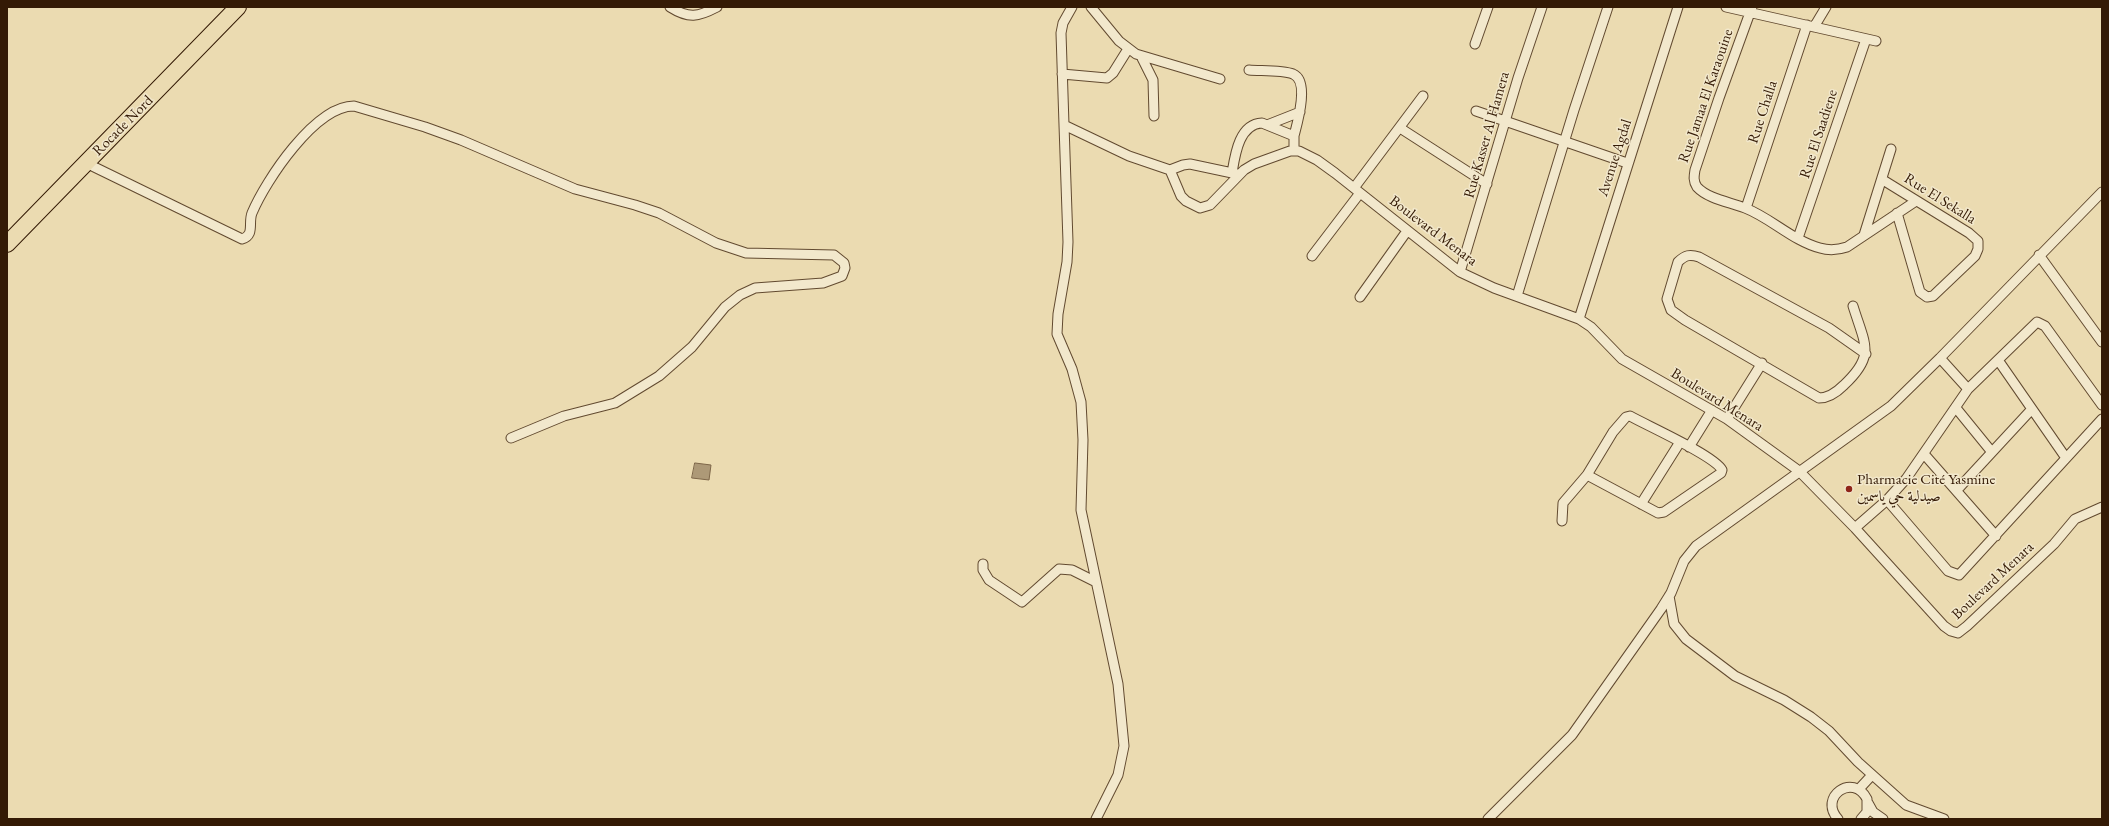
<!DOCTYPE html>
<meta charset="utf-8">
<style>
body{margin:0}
#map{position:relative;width:2109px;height:826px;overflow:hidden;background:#ebdbb1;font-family:"EB Garamond",serif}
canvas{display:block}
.frame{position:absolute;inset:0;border:8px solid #341a05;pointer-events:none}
</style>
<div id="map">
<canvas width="2109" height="826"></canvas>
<div class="frame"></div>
</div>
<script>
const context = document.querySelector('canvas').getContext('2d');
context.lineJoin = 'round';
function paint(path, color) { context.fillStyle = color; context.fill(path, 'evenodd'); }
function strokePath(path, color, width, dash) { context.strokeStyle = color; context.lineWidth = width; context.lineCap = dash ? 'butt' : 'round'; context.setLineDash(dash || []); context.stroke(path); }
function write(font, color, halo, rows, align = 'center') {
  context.font = font + ' "EB Garamond",Amiri,serif'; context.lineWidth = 3; context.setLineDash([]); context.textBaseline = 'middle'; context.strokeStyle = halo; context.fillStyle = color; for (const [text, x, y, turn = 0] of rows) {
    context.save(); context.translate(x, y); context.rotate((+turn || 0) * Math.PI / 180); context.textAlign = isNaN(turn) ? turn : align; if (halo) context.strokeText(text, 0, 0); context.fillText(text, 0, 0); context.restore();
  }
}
const water = new Path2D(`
 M695,463L711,465L709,480L692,478Z`);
paint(water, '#ad9977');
strokePath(water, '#7d6649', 1);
const minor = new Path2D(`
 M670,7C689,19 698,17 717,7
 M1091,7L1119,41L1136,54L1220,79
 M1726,7L1876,41
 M1752,7L1719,98L1695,170C1694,176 1693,181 1697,187C1708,199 1730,202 1745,208C1771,218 1793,241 1820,248C1830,251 1838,250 1847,247L1916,201
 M1814,27L1826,7
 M1475,44L1488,7
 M1142,58L1153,80L1154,116
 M1249,70C1261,71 1282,70 1293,74C1310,81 1297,124 1294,136
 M1062,74L1107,78L1113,73L1128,49
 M1476,111L1627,163
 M1064,125L1061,33L1063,23L1072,7
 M1267,125L1300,112
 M1400,128L1487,184
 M86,163L242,239C255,235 248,223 252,213C266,180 315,106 354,106L425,127L461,140L575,189L635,205L659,213L716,243L746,253L834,255L844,263L845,268L842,276L823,283L755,288L740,295L725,307L692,347L659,376L615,403L564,416L511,438
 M1170,170L1183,165L1190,164L1237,174
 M1232,173C1235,155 1239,124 1262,123L1294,136V151
 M1883,180L1969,233L1978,241V249L1975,256L1933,296L1927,297L1920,292L1897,213
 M1354,188L1423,96
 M1746,208L1807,25
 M1864,235L1891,149
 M1798,238L1866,39
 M2039,255L2102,342
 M1312,256L1360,193
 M1460,272L1518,78L1542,7
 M1517,296L1574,110L1608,7
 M1360,297L1407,231
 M1853,306C1865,345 1876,355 1844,385C1837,392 1829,398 1819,398L1685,320L1671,310L1667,299L1678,262C1685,255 1690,254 1699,257L1829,328L1866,354
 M1579,319L1678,7
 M1940,358L1968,389
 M1998,360L2066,458
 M1956,408L1991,451
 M1727,419L1762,363
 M1689,447L1712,410
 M1924,454L1996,536
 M1957,490L2031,410
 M1887,500L1948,571L1959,575L2102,419
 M1641,504L1680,442
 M1562,521L1563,503L1587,475L1613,432L1626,417L1630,416C1648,426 1715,456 1722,470L1721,473L1664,512L1658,513L1587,475
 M1855,528L1887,500L1906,479L1968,389L2037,322L2045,326L2102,405
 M983,564V570L989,580L1022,602L1059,569L1072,570L1096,582
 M1669,596L1674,624L1686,639L1735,676L1784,700L1811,717L1829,731L1858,762L1906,805L1944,819
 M1859,789L1872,775
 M1868,803L1873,812L1883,819
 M1096,819L1118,775L1124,746L1118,684L1081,510L1083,440L1081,402L1072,369L1057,334L1058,314L1067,262L1068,242L1064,125L1129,156L1170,170L1181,196L1186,201L1200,208L1210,205L1244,170L1254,164L1290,151H1299L1317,160L1335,173L1460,272L1494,288L1579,319L1591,327L1622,359L1727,419L1799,471L1855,528L1944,626L1951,631L1958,633L1967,626L2054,544L2075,519L2102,507
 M1488,819L1572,735L1661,609L1671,593L1684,561L1696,546L1891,406L1940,358L2102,192
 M1838,819C1818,797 1853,772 1867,799V812L1861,819`);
const trunk = new Path2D(`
 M7,244L238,7`);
strokePath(minor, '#624a30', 11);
strokePath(trunk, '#341a05', 18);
strokePath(minor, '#f2e8cc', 9);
strokePath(trunk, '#ebdbb1', 16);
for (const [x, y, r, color] of [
 [1849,489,4,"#8f2418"]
]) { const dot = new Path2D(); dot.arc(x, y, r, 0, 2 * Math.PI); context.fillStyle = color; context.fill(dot); strokePath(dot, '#f2e8cc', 1.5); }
write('15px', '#341a05', '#f2e8cc', [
 ["Rue Jamaa El Karaouine",1706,96,-71],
 ["Rue Challa",1763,112,-72],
 ["Rocade Nord",123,126,-45],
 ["Rue El Saadiene",1819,134,-72],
 ["Rue Kasser Al Hamera",1487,135,-74],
 ["Avenue Agdal",1615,158,-72],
 ["Rue El Sekalla",1940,199,32],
 ["Boulevard Menara",1433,231,37],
 ["Boulevard Menara",1717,400,32],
 ["Boulevard Menara",1993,581,-43]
]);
write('15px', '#341a05', '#f2e8cc', [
 ["Pharmacie Cité Yasmine",1857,480],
 ["صيدلية حي ياسمين",1857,497]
], 'left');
</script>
